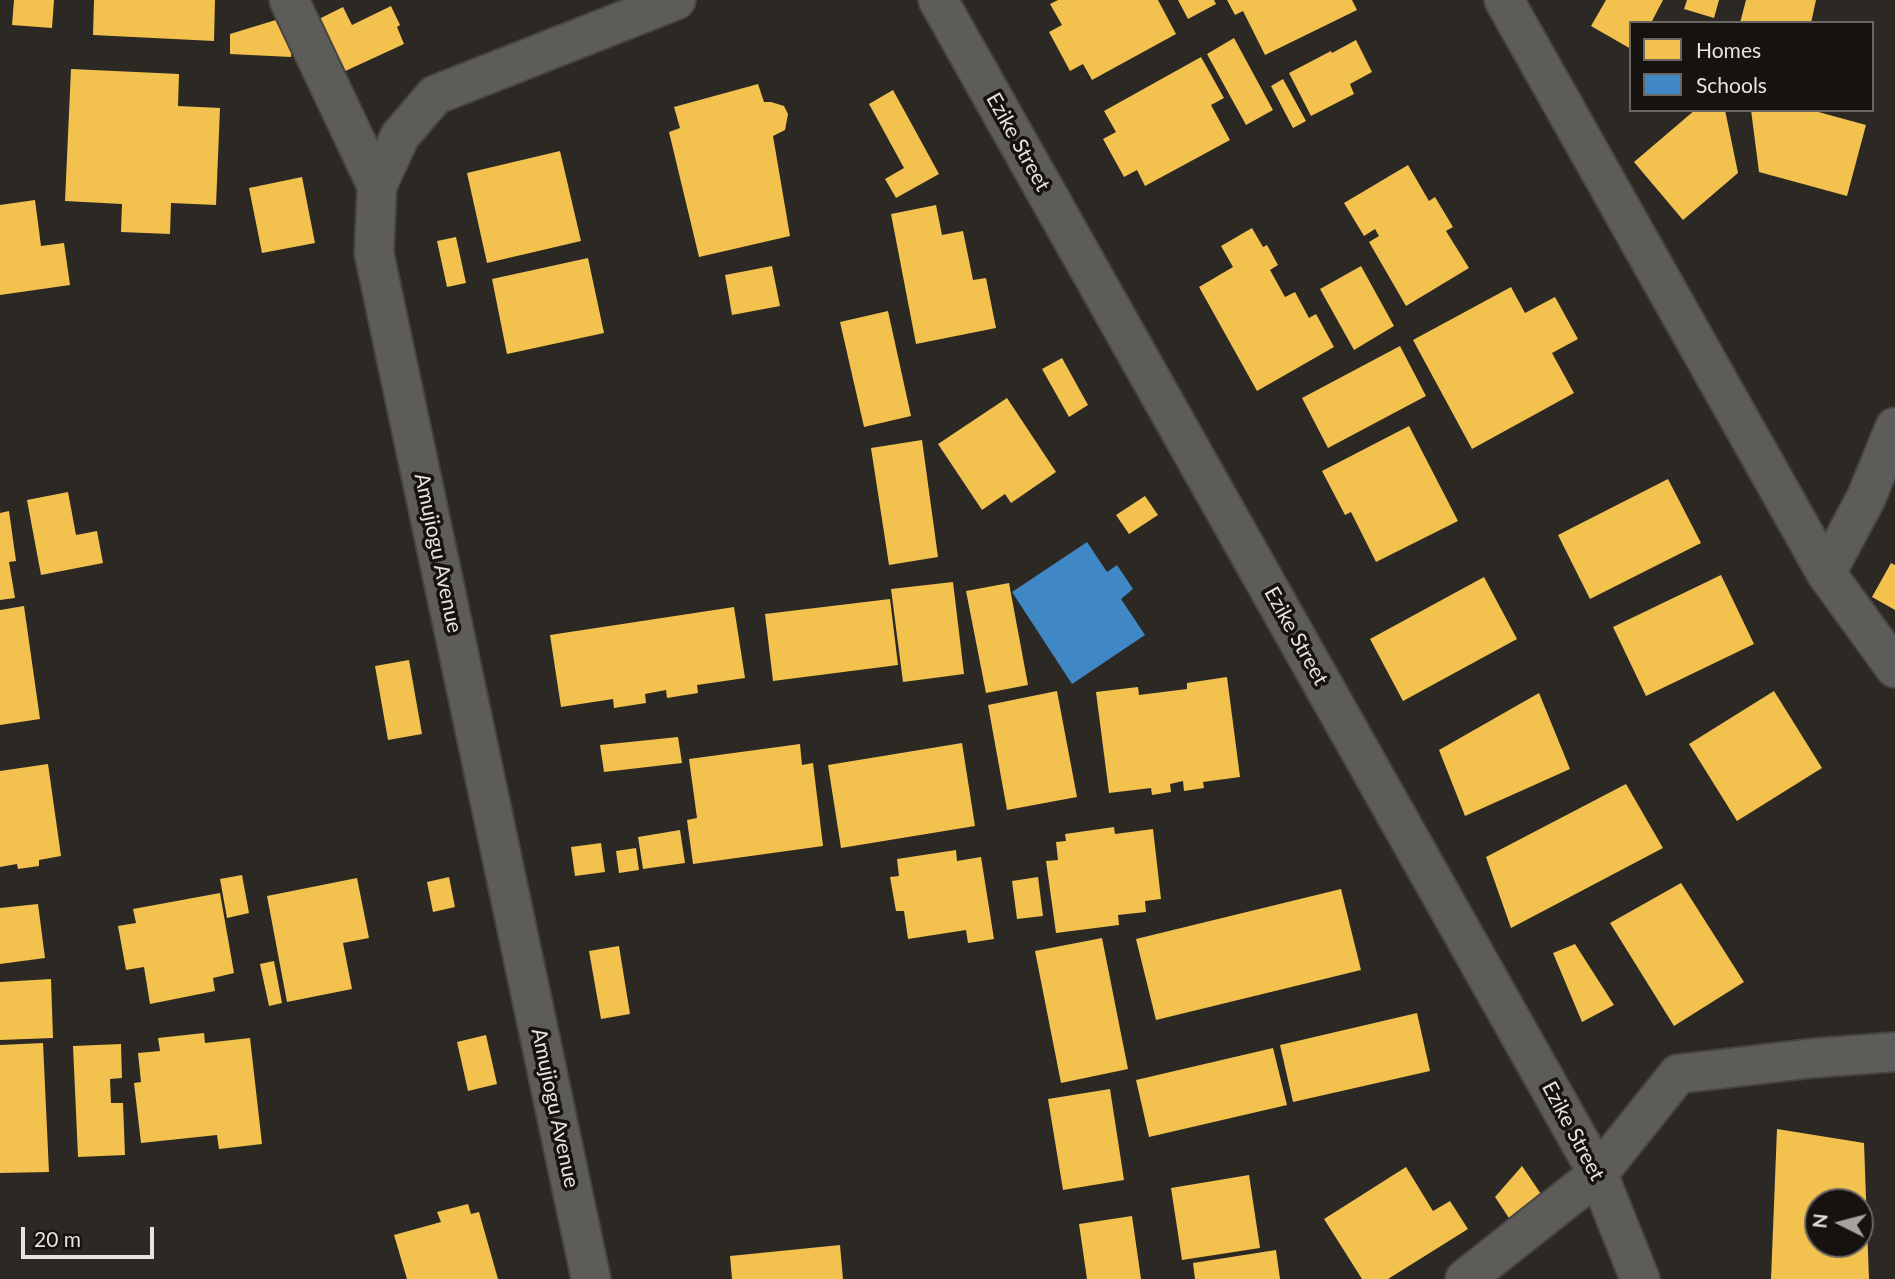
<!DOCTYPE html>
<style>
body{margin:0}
#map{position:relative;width:1895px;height:1279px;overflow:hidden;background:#2c2924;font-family:Lato,sans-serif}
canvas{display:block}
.legend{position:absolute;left:1629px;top:21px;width:245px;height:91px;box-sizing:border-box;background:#15120f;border:2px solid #696662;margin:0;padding:9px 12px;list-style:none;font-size:21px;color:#e8e3de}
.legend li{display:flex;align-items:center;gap:14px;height:35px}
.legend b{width:35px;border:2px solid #696662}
.north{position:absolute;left:1804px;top:1188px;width:70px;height:70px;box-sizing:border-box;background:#15120f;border:2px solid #696662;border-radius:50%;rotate:276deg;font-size:19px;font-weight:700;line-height:28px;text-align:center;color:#e8e3de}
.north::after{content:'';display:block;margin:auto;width:24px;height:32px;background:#a6a29d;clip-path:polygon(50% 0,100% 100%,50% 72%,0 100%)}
.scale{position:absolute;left:21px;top:1227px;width:133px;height:32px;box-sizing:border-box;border:4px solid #e8e3de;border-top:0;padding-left:9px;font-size:21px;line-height:24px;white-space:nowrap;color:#e8e3de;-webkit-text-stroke:5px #15120f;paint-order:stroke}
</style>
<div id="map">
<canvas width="1895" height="1279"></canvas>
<ul class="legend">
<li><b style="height:19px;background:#f2c14e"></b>Homes</li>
<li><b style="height:19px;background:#3f88c5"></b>Schools</li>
</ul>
<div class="north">N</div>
<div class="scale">20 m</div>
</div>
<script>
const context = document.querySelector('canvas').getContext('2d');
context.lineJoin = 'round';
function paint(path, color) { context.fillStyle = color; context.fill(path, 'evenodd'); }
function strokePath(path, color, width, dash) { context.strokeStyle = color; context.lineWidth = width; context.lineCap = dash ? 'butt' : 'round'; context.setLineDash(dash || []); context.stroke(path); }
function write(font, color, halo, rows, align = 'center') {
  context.font = font + ' Lato,sans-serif'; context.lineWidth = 7; context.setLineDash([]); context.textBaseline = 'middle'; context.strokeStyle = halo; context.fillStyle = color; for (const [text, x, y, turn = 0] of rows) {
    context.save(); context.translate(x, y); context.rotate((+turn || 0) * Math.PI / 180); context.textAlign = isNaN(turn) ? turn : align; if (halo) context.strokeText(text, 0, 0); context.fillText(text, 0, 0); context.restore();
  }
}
paint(new Path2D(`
 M14,0H54L52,28L12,25Z
 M94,0H215L214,41L93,35Z
 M1058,0H1158L1176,34L1092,80L1083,64L1070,71L1049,32L1062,25L1050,4Z
 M1178,0H1214L1216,4L1188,19Z
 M1227,0H1352L1357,10L1265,55L1243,11L1235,15Z
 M1606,0H1663L1651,23H1631V49L1591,26Z
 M1687,0H1719L1714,18L1684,9Z
 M1746,0H1816L1811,23H1740Z
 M391,6L400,25L397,27L404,44L341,73L317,20L343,7L352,25Z
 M279,19L292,47L291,57L230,54V34Z
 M1234,38L1273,110L1246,125L1207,54Z
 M1356,40L1372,72L1350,84L1354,94L1311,116L1289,73L1331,51L1332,53Z
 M1201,57L1224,98L1211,105L1230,140L1145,186L1137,170L1124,177L1103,139L1116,132L1104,111Z
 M71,69L179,74L178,106L220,108L216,205L171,203L170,234L121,232L122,204L65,201Z
 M1283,79L1306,121L1293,128L1271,86Z
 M758,84L764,102H771L784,106L788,114L785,130L773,136L790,236L699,257L669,132L680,128L674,107Z
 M893,90L939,174L896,198L885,179L904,168L869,104Z
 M1695,110H1725L1738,173L1683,220L1634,162Z
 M1751,110H1811L1866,125L1847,196L1759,172Z
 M560,151L581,241L487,263L467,173Z
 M1408,165L1429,201L1435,197L1453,227L1446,231L1469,268L1406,306L1369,242L1379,236L1375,229L1364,236L1344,203Z
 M302,177L315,243L262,253L249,188Z
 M35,200L41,246L64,243L70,285L0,295V205Z
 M936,205L942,235L963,231L973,280L986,278L996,328L916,344L891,214Z
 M1252,228L1263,247L1267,245L1278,265L1270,270L1285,297L1295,292L1309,318L1316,314L1334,347L1257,391L1199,287L1233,267L1221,246Z
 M456,237L466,283L447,287L437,241Z
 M588,258L604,333L507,354L492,279Z
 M772,266L780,306L732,315L725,275Z
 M1361,266L1394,326L1354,350L1320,289Z
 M1511,287L1525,313L1555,297L1578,339L1552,353L1574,393L1472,449L1413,340Z
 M888,311L911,416L864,427L840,322Z
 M1400,346L1426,396L1328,448L1302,398Z
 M1062,358L1088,405L1069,417L1042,369Z
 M1007,398L1056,472L1011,503L1005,494L982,510L938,444Z
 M1409,426L1458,521L1376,562L1351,512L1345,515L1322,471Z
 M922,440L938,557L889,565L871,448Z
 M1668,479L1701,543L1590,599L1558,535Z
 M68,492L76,535L97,531L103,563L41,575L27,500Z
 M1145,496L1158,515L1129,534L1116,515Z
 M9,511L16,561L9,562L15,598L0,600V513Z
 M1891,563L1895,565V610L1872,597Z
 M1721,575L1754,644L1646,696L1613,627Z
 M1484,577L1517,639L1403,701L1370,639Z
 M953,582L964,674L903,682L891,589Z
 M1009,583L1028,685L986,693L966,591Z
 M890,599L898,665L773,681L765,614Z
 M24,606L40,719L0,725V610Z
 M734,607L745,678L697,685L698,693L667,698L666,690L645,694L646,703L614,708L613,699L561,707L550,635Z
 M409,660L422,734L388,740L375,666Z
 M1227,677L1240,777L1203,782L1204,788L1184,791L1183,781L1170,784L1171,792L1152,795L1151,788L1109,793L1096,692L1138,687L1139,695L1187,689V683Z
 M1057,691L1077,797L1007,810L988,705Z
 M1774,691L1822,768L1737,821L1689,744Z
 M1539,693L1570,769L1465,816L1439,750Z
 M678,737L682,763L604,772L600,745Z
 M962,743L975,826L841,848L828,765Z
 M800,744L802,765L813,763L823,846L693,864L687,820L697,818L689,759Z
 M48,764L61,856L39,860V866L18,869L17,864L0,867V771Z
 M1626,784L1663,848L1511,928L1486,857Z
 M1114,827L1115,834L1153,829L1161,899L1145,901L1146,912L1118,915L1119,925L1056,933L1046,861L1058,860L1056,842L1066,841L1065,834Z
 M680,830L685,863L643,869L638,837Z
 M601,843L605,872L575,876L571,847Z
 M636,848L639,870L619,873L616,851Z
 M956,850L957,861L981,857L994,939L968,943L966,930L908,939L904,911H896L890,877L899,876L897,859Z
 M242,875L249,913L227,918L220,879Z
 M449,877L455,907L433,912L427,882Z
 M1038,877L1043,916L1017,919L1012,881Z
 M357,878L369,938L343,943L352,989L287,1002L267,896Z
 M1681,883L1744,982L1674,1026L1610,923Z
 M1341,889L1361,970L1156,1020L1136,939Z
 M220,893L234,973L213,978L215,991L150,1004L144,967L126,970L118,926L136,923L133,909Z
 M38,904L45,958L0,964V908Z
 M1102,938L1128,1069L1061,1083L1035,951Z
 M1575,944L1614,1005L1582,1022L1553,953Z
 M619,946L630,1014L601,1019L589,951Z
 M274,961L282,1003L269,1006L260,964Z
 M51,979L53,1038L0,1040V982Z
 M1417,1013L1430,1071L1293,1102L1280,1045Z
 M204,1033L205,1043L250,1038L262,1144L219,1149L217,1135L141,1143L134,1083L141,1082L138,1053L160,1051L158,1038Z
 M486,1035L497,1084L468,1091L457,1042Z
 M43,1043L49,1172L0,1173V1045Z
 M121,1044L122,1078L110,1079L111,1103H123L125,1155L78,1157L73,1046Z
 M1273,1048L1287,1105L1149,1137L1136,1080Z
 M1110,1089L1124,1180L1063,1190L1048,1099Z
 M1777,1129L1864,1143L1869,1279H1771ZM1818,1202H1860V1244H1818Z
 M1522,1166L1543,1197L1511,1221L1495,1197Z
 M1406,1167L1433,1211L1450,1201L1468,1229L1388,1279H1362L1324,1219Z
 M1249,1175L1260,1248L1182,1260L1171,1188Z
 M468,1204L471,1214L479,1212L498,1279H407L394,1235L441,1222L437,1212Z
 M1132,1216L1141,1279H1087L1079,1224Z
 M840,1245L843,1279H732L730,1256Z
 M1276,1250L1280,1279H1195L1193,1263Z`), '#f2c14e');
paint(new Path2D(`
 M1087,542L1107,572L1117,565L1133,589L1121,599L1145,635L1072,684L1012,592Z`), '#3f88c5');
const street = new Path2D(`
 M289,0L377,186
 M938,0L1598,1174L1640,1279
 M1504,0L1826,573L1895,668
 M1826,573L1866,498L1895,427
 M591,1279L374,253L377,186L400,136L435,95L676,0
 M1465,1279L1598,1174L1678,1074L1814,1058L1895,1052`);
strokePath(street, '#464440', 42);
strokePath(street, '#5e5c59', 38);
write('21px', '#e8e3de', '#15120f', [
 ["Ezike Street",1018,142,61],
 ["Amujiogu Avenue",438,553,78],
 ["Ezike Street",1296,636,61],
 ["Amujiogu Avenue",555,1108,78],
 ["Ezike Street",1573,1131,62]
]);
</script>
